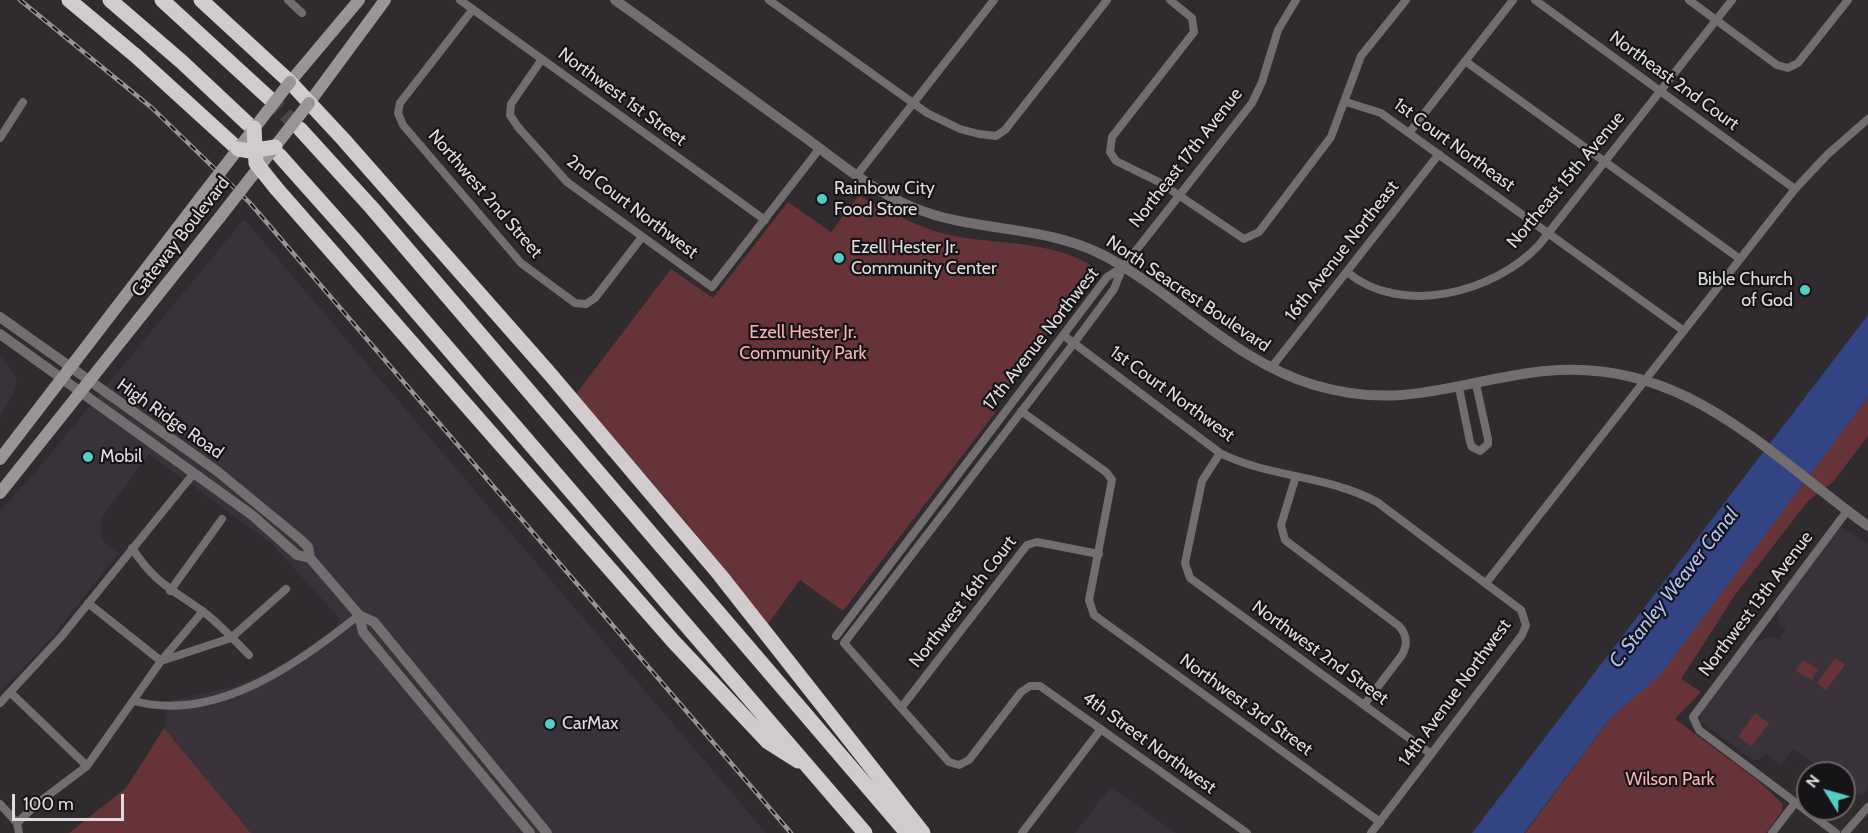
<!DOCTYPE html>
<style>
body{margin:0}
#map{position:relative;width:1868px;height:833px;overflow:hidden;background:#2f2b2f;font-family:Cabin,sans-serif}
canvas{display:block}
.north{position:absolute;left:1796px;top:761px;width:60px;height:60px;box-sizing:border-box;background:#161416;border:2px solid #666466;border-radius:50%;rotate:307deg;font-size:16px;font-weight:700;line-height:24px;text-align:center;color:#dedcdf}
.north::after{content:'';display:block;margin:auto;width:21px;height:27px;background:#54cdc7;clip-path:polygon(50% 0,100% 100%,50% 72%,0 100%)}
.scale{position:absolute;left:12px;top:794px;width:112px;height:27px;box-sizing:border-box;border:3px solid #dedcdf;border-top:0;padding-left:8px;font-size:18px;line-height:21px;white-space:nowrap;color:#dedcdf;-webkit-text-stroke:4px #161416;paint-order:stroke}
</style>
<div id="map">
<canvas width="1868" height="833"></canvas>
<div class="north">N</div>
<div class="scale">100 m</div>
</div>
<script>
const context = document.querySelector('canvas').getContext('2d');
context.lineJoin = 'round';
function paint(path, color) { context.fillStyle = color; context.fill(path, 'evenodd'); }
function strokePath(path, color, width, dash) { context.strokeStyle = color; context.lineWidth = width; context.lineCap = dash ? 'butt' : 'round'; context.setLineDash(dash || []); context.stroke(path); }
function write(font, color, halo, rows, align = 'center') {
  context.font = font + ' Cabin,sans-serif'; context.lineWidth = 4.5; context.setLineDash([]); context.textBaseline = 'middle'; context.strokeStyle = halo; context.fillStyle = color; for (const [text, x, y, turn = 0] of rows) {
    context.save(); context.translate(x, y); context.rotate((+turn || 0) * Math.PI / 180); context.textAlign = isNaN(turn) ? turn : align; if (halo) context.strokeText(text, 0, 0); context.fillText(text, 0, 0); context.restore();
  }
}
paint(new Path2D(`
 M244,219L766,833H251L164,728L169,701L233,687L280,667L325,636L337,626L340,619L271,543L149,454L101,518L102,540L119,553L52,637L0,693V511L38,469Z
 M0,356L7,362L17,381L15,390L0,417Z
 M1840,526L1868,543V787L1861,797L1844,785V773H1827L1793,749L1781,765L1766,754L1759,760H1753L1700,721L1699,718L1703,709L1753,643L1769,637L1779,639L1786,629L1778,624V609Z
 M1111,787L1176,833H1075Z`), '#3a323b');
paint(new Path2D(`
 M859,195C891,213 924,231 960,237C1007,245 1056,241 1097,269L996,403L995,413L843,611L800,580L768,624L686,522L576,394L671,269L713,298L788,202L831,232Z
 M1868,397V436L1833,482L1808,501L1735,595L1681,679L1701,692L1675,719L1756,779L1783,804L1782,811L1766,833H1525L1611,717L1660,674Z
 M1835,658L1845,665L1826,690L1817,683Z
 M1803,660L1818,669L1812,680L1796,671Z
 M1755,713L1769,723L1752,746L1738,737Z
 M164,728L251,833H69L126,788Z`), '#663338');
paint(new Path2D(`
 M1868,315V397L1660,675L1611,717L1524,833H1472Z`), '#324483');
strokePath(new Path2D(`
 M269,98L300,129`), '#494649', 15, [15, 8]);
strokePath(new Path2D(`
 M288,0L302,13
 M460,0L765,220
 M769,0L927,113L960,129L979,134L996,136L1005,130L1107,0
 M1170,0L1192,18L1194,32L1112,137L1110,152L1116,161L1159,182L1244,239L1259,232L1331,137L1361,56L1406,0
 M1535,0L1795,189
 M1689,0L1777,65L1788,68L1798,63L1848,0
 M473,9L400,103L398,113L403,125L521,263L575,303L586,304L595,298L642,237
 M542,59L511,104L510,115L518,127L567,182L712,287L820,148
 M1465,61L1740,259
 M1346,102L1381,113L1684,331
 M1409,133L1513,0
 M0,138L23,102
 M857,175L994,0
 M1347,272C1401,317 1494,293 1539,245L1732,0
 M1063,335L1220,453C1270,478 1328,475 1377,502L1521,610L1526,625L1522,635L1371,833
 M1271,368L1439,154
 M1459,388L1470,442L1472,447L1480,451L1488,444V439L1476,384
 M1021,411L1106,472L1112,480L1089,600L1094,615L1380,822
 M1220,453L1202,481L1185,563L1190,578L1431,754
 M1296,476L1281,525L1285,540L1399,626C1407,635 1408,644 1402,655L1364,705
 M132,548C154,582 170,588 201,610C218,622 234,640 249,655
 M1486,583L1795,189L1828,154L1868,119
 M170,591L222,519
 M88,603L161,661L231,638L286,589
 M836,636L1107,277L1123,267
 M10,692L87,766
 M134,701C216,723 298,664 359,615
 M0,703L61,637L194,473
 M901,708L1027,545L1037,542L1099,554
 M0,804L17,823L19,833
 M17,823L38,803L87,766L161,661L203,611
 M1022,833L1101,729
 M1247,833L1040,686H1030L1021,692L969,760L959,765L949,762L844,643L1074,343L1114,289L1123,267L1252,103L1262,82L1278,30L1296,0
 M1772,833L1795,803
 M1836,833L1699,730L1693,717L1847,511
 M1845,833L1868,807`), '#726e70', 8);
strokePath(new Path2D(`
 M615,0C677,44 738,89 799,133C835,159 871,190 912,207C974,233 1043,224 1103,255C1177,294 1233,361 1314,385C1405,412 1459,380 1545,371C1685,357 1765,452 1868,526
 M0,317L217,471L301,540L308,547L310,558L359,615L363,632L530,833
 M0,334L252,515L297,555L310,558
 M359,615L374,622L547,833`), '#726e70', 10);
strokePath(new Path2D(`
 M290,82L359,0
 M309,103L385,0
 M0,459L201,197
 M0,493L220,217`), '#999496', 12);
strokePath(new Path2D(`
 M69,0L136,56L238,149
 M110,0L182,62L248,124
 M162,0L269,98
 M201,0L290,82L343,139L550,374L720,575L923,833
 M300,129L372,208L907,833
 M279,155L353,238L865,833
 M276,188L673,641L768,742L798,761`), '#d2cbce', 15);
const rail = new Path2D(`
 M20,0L152,108L250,203L791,833`);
strokePath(rail, '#979497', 4.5);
strokePath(rail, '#161416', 2, [7]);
strokePath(new Path2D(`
 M201,197L290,82
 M220,217L309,103`), '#999496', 12);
strokePath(new Path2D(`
 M254,128L256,163L276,188
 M238,149L250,151L275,147`), '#d2cbce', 15);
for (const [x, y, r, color] of [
 [822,199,6,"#54cdc7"],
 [839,258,6,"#54cdc7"],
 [1805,290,6,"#54cdc7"],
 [88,457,6,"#54cdc7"],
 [550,724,6,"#54cdc7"]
]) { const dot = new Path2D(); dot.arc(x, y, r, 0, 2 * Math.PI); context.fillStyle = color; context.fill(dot); strokePath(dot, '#161416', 2); }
write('18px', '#dedcdf', '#161416', [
 ["Northeast 2nd Court",1674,81,36],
 ["Northwest 1st Street",622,97,36],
 ["1st Court Northeast",1454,145,36],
 ["Northeast 17th Avenue",1186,158,-52],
 ["Northeast 15th Avenue",1566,180,-50],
 ["Northwest 2nd Street",485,194,49],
 ["2nd Court Northwest",632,207,37],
 ["Gateway Boulevard",181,237,-52],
 ["16th Avenue Northeast",1342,251,-52],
 ["North Seacrest Boulevard",1188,294,34],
 ["17th Avenue Northwest",1041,339,-52],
 ["1st Court Northwest",1172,394,36],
 ["High Ridge Road",170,419,35],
 ["Northwest 16th Court",963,602,-52],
 ["Northwest 13th Avenue",1756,604,-53],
 ["Northwest 2nd Street",1320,653,36],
 ["14th Avenue Northwest",1455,693,-54],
 ["Northwest 3rd Street",1246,705,36],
 ["4th Street Northwest",1149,743,36]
]);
write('18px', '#dedcdf', '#161416', [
 ["Rainbow City",834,189],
 ["Food Store",834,210],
 ["Ezell Hester Jr.",851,248],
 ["Community Center",851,269],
 ["Bible Church",1793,280,"right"],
 ["of God",1793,301,"right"],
 ["Mobil",100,457],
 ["CarMax",562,724]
], 'left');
write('18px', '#f8b2b6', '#161416', [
 ["Ezell Hester Jr.",803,333],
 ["Community Park",803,354],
 ["Wilson Park",1670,780]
]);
write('italic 20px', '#abbff7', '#161416', [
 ["C. Stanley Weaver Canal",1674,588,-52]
]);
</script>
